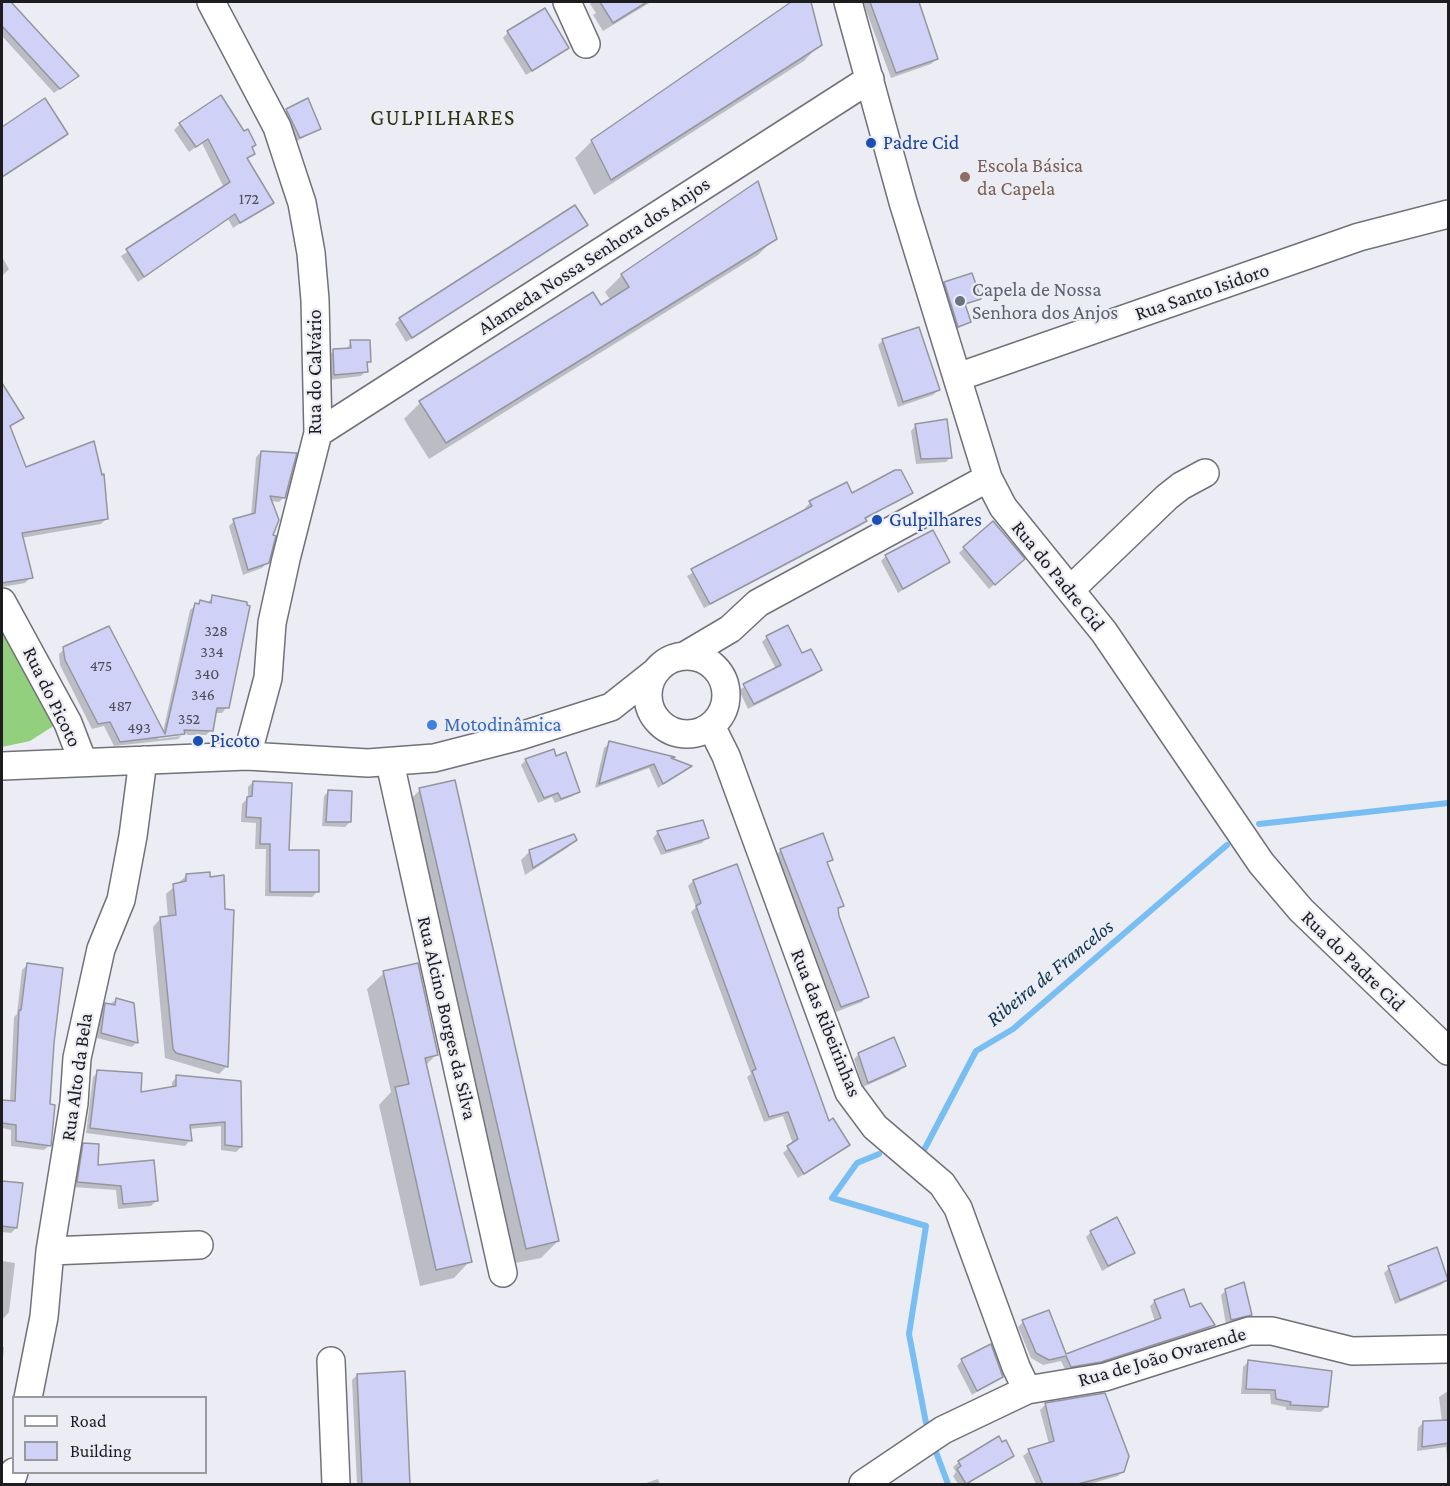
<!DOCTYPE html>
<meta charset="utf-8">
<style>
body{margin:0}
#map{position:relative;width:1450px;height:1486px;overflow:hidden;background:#ececf5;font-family:"Crimson Pro",serif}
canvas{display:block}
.frame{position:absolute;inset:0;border:3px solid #1d1d20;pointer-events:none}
.legend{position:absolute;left:12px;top:1396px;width:195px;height:78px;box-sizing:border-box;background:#ececf5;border:2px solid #9999a0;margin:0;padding:8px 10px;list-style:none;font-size:18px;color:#1d1d20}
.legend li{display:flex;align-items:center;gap:12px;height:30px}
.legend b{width:30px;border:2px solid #9999a0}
</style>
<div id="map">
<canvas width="1450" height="1486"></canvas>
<div class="frame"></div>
<ul class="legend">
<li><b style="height:8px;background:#fff"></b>Road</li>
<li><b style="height:16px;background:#d0d1f7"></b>Building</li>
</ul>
</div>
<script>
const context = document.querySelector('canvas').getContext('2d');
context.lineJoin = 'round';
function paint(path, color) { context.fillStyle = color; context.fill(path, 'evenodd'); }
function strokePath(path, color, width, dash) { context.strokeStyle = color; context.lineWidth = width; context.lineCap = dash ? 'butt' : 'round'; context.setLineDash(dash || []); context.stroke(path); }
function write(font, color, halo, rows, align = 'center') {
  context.font = font + ' "Crimson Pro",serif'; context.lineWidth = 4.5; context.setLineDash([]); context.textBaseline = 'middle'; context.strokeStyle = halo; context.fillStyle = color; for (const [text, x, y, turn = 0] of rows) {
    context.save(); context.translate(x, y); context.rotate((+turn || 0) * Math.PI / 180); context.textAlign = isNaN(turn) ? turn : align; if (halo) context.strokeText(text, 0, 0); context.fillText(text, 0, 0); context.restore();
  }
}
paint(new Path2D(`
 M2,610L58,723L30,741L2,747Z`), '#92d07d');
paint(new Path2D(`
 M2,2H9L76,76L71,81L54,93L2,36Z
 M593,2H651L603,31L593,15L596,13L590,4Z
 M793,2H809L820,44L804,61L594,195L575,158L592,141Z
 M863,2H919L937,59L931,64L891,78Z
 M508,32L567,48L526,75L503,38Z
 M44,100L66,134L2,177V129Z
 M287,110L319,129L295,142L281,115Z
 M180,124L253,154L246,160L272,202L233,228L228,219L138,282L121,256L224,188L202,143L189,152L174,130Z
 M586,225L406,342L395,324L400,319Z
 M775,238L758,255L429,459L404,419L420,403L611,301L605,292L622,275Z
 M2,257L9,269L2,276Z
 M945,284L979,298L964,306L969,322L953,331L940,289Z
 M883,340L938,390L933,395L898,407L878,345Z
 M351,342L370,361L366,365V371L361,376L329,380L328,356L333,351L346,350Z
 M5,392L22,418L9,428L25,469L107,518L101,524L21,538L31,577L25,583L2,587V394Z
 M916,425L951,457L946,462L916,464L911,431Z
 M261,452L284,497L279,502L271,501L268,562L262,568L243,575L229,526L234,521L251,516L256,457Z
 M911,493L864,520L860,526L704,608L687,576L806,510L805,508L810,503L851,495Z
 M964,548L1018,564L989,589L959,553Z
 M886,556L948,562L898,593L881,561Z
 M213,597L227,707L222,713H214L211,730L206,735H187V733L162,735L158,739L181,736L178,739L114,746L104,726L92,729L60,665L59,654L64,649L163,732L190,610L200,602L207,603Z
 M767,637L801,655L820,670L815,675L748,709L739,690L776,669L762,642Z
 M610,743L672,757L670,759L689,766L658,788L649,768L595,788L604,748Z
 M526,760L578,791L573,796L555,803L552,797L538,803L521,765Z
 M253,782L287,852L318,891L312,897L265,896L266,849H255L256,823L241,822L242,804L248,798V787Z
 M420,790L558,1241L541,1258L510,1264L403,806Z
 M329,791L350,822L345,827L322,826L324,796Z
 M658,832L707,837L702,843L661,855L653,838Z
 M575,840L567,848L525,875L521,860L530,851Z
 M781,850L831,859L826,864L843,905L837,911L867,997L862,1002L836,1012L776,855Z
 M736,866L828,1123L848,1145L798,1178L783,1153L793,1144L783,1116L764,1122L747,1077L751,1074L691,912L696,907L688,886L693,881Z
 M186,876L227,1066L219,1074L165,1058L153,927L161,918H168L166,894Z
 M27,965L52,1043L50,1145L44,1150L11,1146V1130L2,1128V1102H10L14,1017L17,1014L22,970Z
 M384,973L437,1054L425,1066L470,1261L454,1278L420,1286L379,1105L391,1092L367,989Z
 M116,1000L137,1042L132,1047L97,1038L100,1010Z
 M859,1054L904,1066L899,1071L863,1087L854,1059Z
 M98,1072L139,1094L172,1089V1082L177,1077L239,1083L241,1147L236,1152L221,1150V1126L189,1129L190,1140L185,1146L86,1133L93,1077Z
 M84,1145L96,1167L157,1200L151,1206L118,1209L116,1190L73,1187L79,1150Z
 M2,1183L21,1185L16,1228L11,1233L2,1232Z
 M1091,1232L1133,1253L1102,1271L1086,1237Z
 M2,1261L15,1263L9,1312L2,1320Z
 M1389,1268L1446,1280L1441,1285L1395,1304L1384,1273Z
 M1226,1290L1251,1315L1245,1320L1226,1325L1221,1295Z
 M1155,1301L1189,1309L1213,1325L1208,1330L1095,1366L1066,1371L1061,1361L1043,1365L1031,1358L1018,1327L1023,1322L1065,1356L1155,1322L1150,1306Z
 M2,1347H4L2,1368Z
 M962,1360L1001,1376L972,1395L957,1366Z
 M1248,1362L1326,1407L1321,1412L1286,1410V1407L1271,1404L1270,1394H1241L1243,1367Z
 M357,1375L409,1484H357L352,1380Z
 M1448,1391V1472L1446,1447L1417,1451L1418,1428L1423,1423L1442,1422L1439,1397Z
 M1046,1404L1123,1471L1118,1476L1090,1484H1036L1023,1456L1029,1451L1049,1444L1040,1410Z
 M1012,1456L966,1484H958L953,1476L956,1472L953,1467L959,1462Z
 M658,1479L660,1484H643Z`), '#0003');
strokePath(new Path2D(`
 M1259,824L1448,803
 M924,1150L976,1051L1013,1029L1227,845
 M879,1154L857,1163L832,1198L926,1226L909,1334L926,1423
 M936,1452L948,1484`), '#78bef2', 6);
const building = new Path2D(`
 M2,2H11L79,76L60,89L2,26Z
 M600,2H647L613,23Z
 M791,2H811L822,45L611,180L591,140Z
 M870,2H919L938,59L896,73Z
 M545,8L569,48L532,71L507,31Z
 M221,95L244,131L248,129L256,145L252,147L255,154L247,158L274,203L240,223L235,214L144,277L126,249L230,182L208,139L196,147L179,123Z
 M45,98L68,134L2,177V127Z
 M308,98L321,129L300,138L286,109Z
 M758,181L777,239L446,443L419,401L593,292L601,305L629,287L621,274Z
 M575,205L588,225L412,338L399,318Z
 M972,273L981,299L965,304L971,322L958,327L944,282Z
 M919,327L940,390L903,402L882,339Z
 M350,340H370L371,362H367L368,372L334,375L333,349L351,348Z
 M2,383L24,418L10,426L26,467L94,441L102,475L104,474L108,519L22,533L33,578L2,583Z
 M947,419L952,458L921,459L915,424Z
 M261,451L297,453L285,498L270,496L279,520L273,535L276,536L269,563L248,570L233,519L255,513Z
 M895,470H901L913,493L865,518L867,521L710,604L691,569L812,506L809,501L847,482L852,493Z
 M993,521L1025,559L995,585L963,547Z
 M933,530L950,562L903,589L885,555Z
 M212,595L247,602V605L250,606L229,708H217L213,731L184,730L185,734L120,742L110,722L98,724L65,660L63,647L109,626L165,734L195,603L199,604L200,600L211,603Z
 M788,625L802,653L811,649L822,670L754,704L743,684L781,665L766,636Z
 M609,741L675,757L671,758L692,766L663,784L654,764L599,784Z
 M554,749L556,756L566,752L580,792L561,799L558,793L544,798L525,759Z
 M455,780L559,1241L526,1249L419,788Z
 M253,781L292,783L289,850H319V892H270V844H260L261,818L246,817L247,797L252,796Z
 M328,790L352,791L351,822H326Z
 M703,820L709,838L666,851L657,831Z
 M823,833L833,860L827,862L844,906L838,908L839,916L869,997L841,1007L780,849Z
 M574,834L577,840L533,868L529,850Z
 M737,864L829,1121L833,1118L850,1145L804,1174L787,1146L798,1139L788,1112L769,1117L752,1071L756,1069L696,906L701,903L693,880Z
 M210,872V877L224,875L225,909L234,910L228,1067L176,1053L173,1049L160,917L176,915L173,884L186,881V874Z
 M27,963L63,968L54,1043L50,1104L55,1105L51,1146L16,1141V1125L2,1123V1100L15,1101L19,1010H21Z
 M418,963L438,1055L425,1058L472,1262L436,1270L395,1087L409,1084L383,971Z
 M116,998L134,1003L138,1043L101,1033L105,1003L115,1005Z
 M894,1037L906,1066L868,1083L858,1053Z
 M97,1070L142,1073L141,1092L176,1086V1075L241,1081L242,1147L225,1145V1122L190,1125L192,1141L90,1128Z
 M83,1143L99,1144L98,1165L154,1160L158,1201L123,1204L121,1186L77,1182Z
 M2,1181L23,1183L17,1228L2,1226Z
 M1117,1217L1135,1253L1108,1266L1090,1231Z
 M1437,1247L1448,1280L1400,1300L1388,1266Z
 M1244,1282L1252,1315L1231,1320L1225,1289Z
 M1184,1289L1190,1307L1201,1303L1215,1325L1101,1362L1071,1367L1066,1356L1049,1360L1036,1353L1022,1320L1049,1310L1066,1354L1161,1318L1154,1300Z
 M991,1344L1003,1377L977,1391L961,1359Z
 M1248,1360L1332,1371L1328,1407L1290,1405L1291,1402L1276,1399L1275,1390L1246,1389Z
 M405,1371L410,1485H362L357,1374Z
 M1105,1393L1129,1456L1124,1472L1074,1485H1043L1028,1449L1054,1441L1045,1403Z
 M1449,1420V1443L1422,1447L1423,1421Z
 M999,1436L1002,1442L1006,1440L1014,1456L966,1484L957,1469L961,1466L958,1461Z`);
paint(building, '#d0d1f7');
strokePath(building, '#95969d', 1.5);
const minor = new Path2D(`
 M211,2L277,127L302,203L311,253L315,300L318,433L286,559L272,623L268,678L247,756
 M567,2L586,44
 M848,2L903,202L988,478L1003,507L1104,632L1261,863L1301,910L1448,1051
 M958,377L1359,237L1448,214
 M318,433L870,79
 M1070,590L1167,497L1181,486L1205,473
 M2,602L68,723L83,762
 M686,655L730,629L758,603L988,478
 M648 695a39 39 0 1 1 78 0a39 39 0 1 1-78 0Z
 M711,726L726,756L849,1092L875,1127L942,1184L958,1208L1016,1367L1027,1390
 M390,763L503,1273
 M2,766L247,756L368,763L434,758L520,736L611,707L654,673
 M50,1251L199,1245
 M331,1361L336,1484
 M28,1398L44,1317L50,1251L74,1103L77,1058L101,949L121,900L133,836L143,760
 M10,1484L14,1472
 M863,1484L943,1430L1027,1390L1105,1377L1249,1331H1272L1352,1351L1448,1349`);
strokePath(minor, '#717179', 30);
strokePath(minor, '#fff', 27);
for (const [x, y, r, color] of [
 [871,143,6,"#1a4fb4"],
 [965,177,6,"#8d6e63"],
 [960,301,6,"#6b7280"],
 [877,520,6,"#1a4fb4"],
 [432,725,6,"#3f7fe0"],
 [198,741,6,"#1a4fb4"]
]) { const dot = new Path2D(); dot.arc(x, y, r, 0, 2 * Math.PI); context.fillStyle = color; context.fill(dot); strokePath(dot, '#ececf5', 2); }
write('16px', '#4a4a56', null, [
 ["172",249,199],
 ["328",216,631],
 ["334",212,652],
 ["475",101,666],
 ["340",207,674],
 ["346",203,695],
 ["487",120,706],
 ["352",189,719],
 ["493",139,728]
]);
write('20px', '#164399', '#ececf5', [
 ["Padre Cid",883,143],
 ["Gulpilhares",889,520],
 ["Picoto",210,741]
], 'left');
write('20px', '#785e54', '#ececf5', [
 ["Escola Básica",977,166],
 ["da Capela",977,189]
], 'left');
write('20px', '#1d1d20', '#ececf5', [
 ["Alameda Nossa Senhora dos Anjos",594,256,-33],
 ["Rua Santo Isidoro",1202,292,-19],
 ["Rua do Calvário",315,372,-90],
 ["Rua do Padre Cid",1058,576,51],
 ["Rua do Picoto",52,697,64],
 ["Rua do Padre Cid",1353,961,44],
 ["Rua Alcino Borges da Silva",447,1018,77],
 ["Rua das Ribeirinhas",826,1023,68],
 ["Rua Alto da Bela",77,1077,-82],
 ["Rua de João Ovarende",1162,1357,-16]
]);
write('20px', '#5b616d', '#ececf5', [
 ["Capela de Nossa",972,290],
 ["Senhora dos Anjos",972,313]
], 'left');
write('20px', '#366cbe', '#ececf5', [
 ["Motodinâmica",444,725]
], 'left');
write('italic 21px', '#0b334d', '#ececf5', [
 ["Ribeira de Francelos",1050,973,-39]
]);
context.letterSpacing = '1.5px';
write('22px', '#2b3510', '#ececf5', [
 ["GULPILHARES",443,118]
]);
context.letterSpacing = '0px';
</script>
